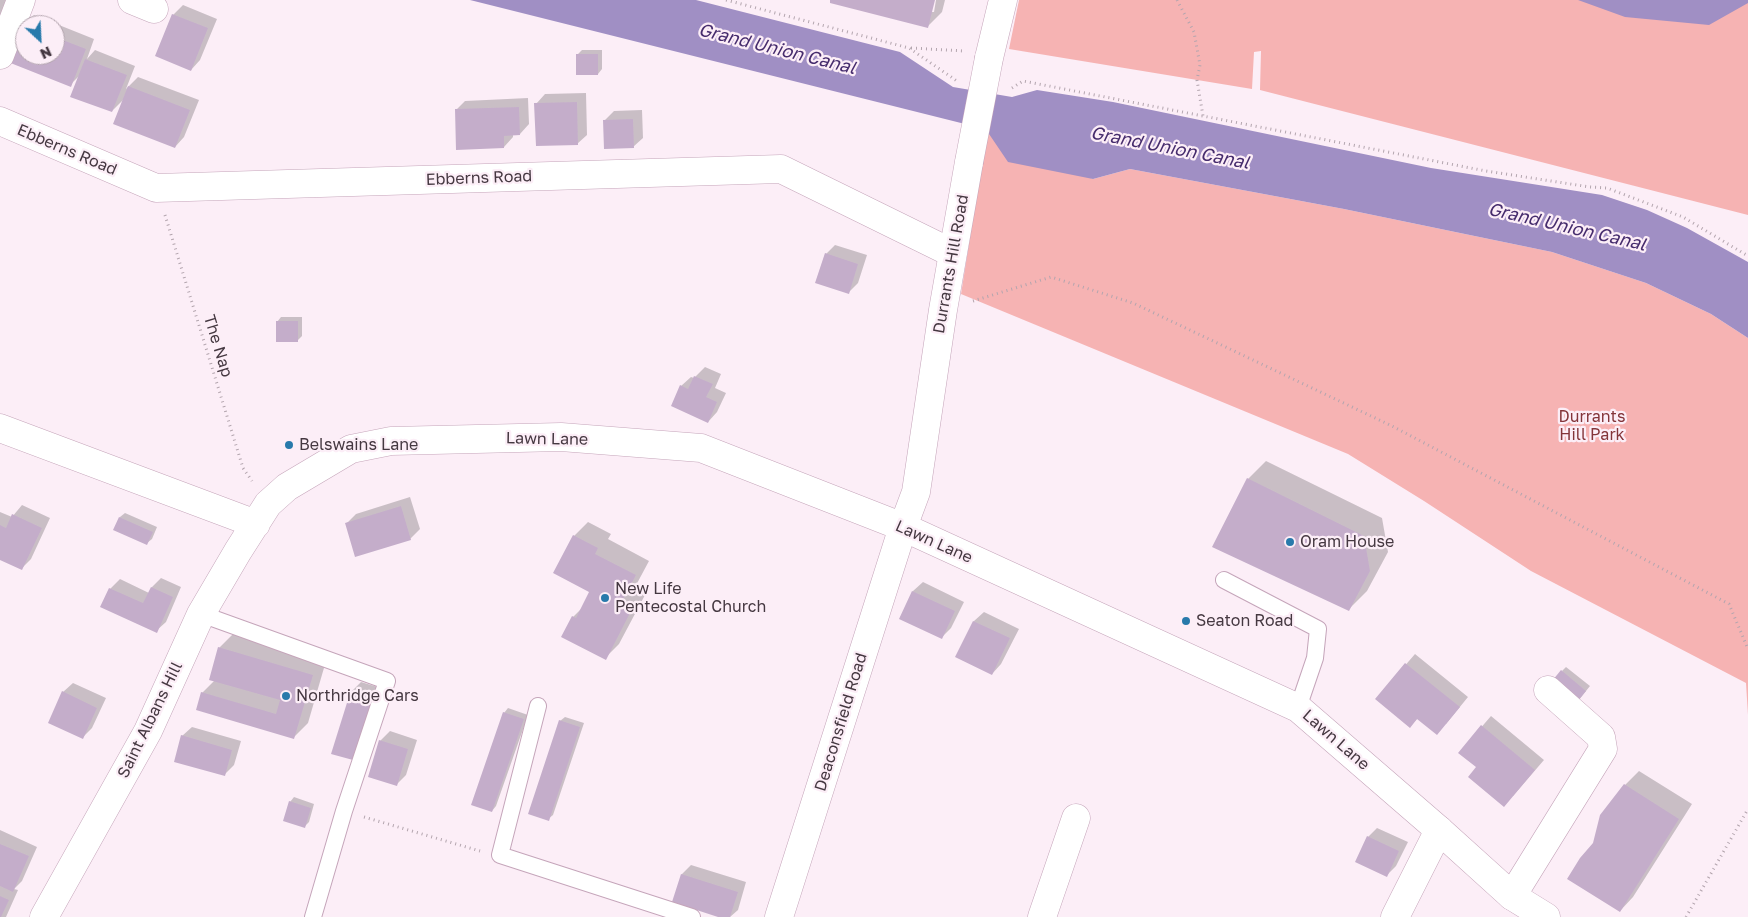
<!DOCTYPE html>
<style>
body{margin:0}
#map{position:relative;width:1748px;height:917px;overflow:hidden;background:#fceef7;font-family:"Golos Text",sans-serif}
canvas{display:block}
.north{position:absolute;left:15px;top:15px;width:50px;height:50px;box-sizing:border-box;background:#fceef7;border:1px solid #b3a5ae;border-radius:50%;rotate:155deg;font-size:14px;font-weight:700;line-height:20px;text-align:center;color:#453841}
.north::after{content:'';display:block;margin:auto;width:18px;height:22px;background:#287aab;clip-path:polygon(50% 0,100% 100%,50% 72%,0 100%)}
</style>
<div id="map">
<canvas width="1748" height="917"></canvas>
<div class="north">N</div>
</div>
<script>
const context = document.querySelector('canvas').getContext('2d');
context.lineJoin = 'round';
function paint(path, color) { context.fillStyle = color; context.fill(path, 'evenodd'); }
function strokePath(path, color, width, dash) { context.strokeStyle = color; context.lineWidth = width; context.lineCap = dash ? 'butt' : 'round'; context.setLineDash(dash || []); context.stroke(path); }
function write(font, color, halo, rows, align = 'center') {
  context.font = font + ' "Golos Text",sans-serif'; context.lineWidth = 4.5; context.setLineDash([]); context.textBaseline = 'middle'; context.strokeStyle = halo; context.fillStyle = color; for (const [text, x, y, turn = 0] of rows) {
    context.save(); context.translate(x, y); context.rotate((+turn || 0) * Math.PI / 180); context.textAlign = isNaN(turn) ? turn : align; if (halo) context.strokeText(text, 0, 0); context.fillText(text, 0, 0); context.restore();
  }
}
paint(new Path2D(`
 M1019,0H1748V215L1260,90L1261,51L1254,52L1252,89L1009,49Z
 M987,131L1093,179L1130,169L1344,209L1552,252L1646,283L1711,314L1748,338V715L1746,683L1531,571L1424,501L1348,454L961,294Z`), '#f6b3b3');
paint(new Path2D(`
 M470,0H696L900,52L953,87L1012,97L1037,90L1113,102L1431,168L1602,195L1647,210L1687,228L1748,262V338L1711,314L1646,283L1552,252L1344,209L1130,169L1093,179L1008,162L987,131L965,124Z
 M1578,0H1748V3L1709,25L1625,17Z`), '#a08fc4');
paint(new Path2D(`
 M0,0H11L0,28Z
 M831,0H934L931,12H934L936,0H945L942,12L928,26Z
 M183,5L217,19L200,60L191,70L173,15Z
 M34,15L94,39L87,59L95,50L135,66L126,89L138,77L199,100L184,137L175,147L124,99L112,111L79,76L70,85L10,62L25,25ZM25,25H55V55H25Z
 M582,50H602V69L598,74L577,55Z
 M586,93L587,135L577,144L536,104L545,94Z
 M528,98L529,124L520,134H513V137L504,147L456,110L465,101Z
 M642,110L643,138L633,147L605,120L614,111Z
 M835,245L867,255L858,283L849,292L826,254Z
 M281,317H302V336L298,340L277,322Z
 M705,367L721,374L715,388L726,393L717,412L708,422L681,386L691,377L694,378Z
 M1266,461L1382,518L1388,552L1367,591L1349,609L1248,479Z
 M410,497L420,529L410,539L346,524L356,514Z
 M22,505L50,518L31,559L22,568L0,558V512L12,517Z
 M125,513L157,527L152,539L147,543L115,529L120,517Z
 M588,522L611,534L608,539L649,561L634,589L645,595L619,644L605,658L573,617L584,606L591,591L574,536Z
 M161,578L181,587L166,622L156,631L110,589L120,579L149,593L152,587Z
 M923,582L964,602L951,628L942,637L900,618L913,591Z
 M984,612L1019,629L1001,664L992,674L957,657L974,621Z
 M233,634L326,661L308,723L294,737L202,693L215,680L219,648Z
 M1415,654L1468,697L1446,724L1418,718L1410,726L1377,698Z
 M1566,667L1590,686L1578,701L1562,671Z
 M361,682L381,688L353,759L352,691Z
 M73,683L106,698L92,728L82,738L63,692Z
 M508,708L528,715L496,806L492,811L504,713Z
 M1491,716L1544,760L1513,796L1460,752Z
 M565,717L584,723L553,815L548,819L560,721Z
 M192,727L241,741L234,765L224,775L182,736Z
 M390,731L417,740L406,775L397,784L380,741Z
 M1639,771L1692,804L1633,897L1620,911L1594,844L1625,785Z
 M294,797L314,804L309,822L304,827L290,802Z
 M1377,828L1408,842L1396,866L1386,876L1368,837Z
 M0,830L37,847L22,881L14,889L18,890L6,917H0Z
 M691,865L746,882L738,910L730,917H722L673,901L682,874Z`), '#0003');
paint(new Path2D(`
 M830,0H935L928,28L830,3Z
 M172,14L208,28L191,71L155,56Z
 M25,25V55H55V37L86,49L71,87L8,62Z
 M576,54H598V75H576Z
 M85,59L127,75L112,112L70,97Z
 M128,86L190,110L175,148L113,124Z
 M577,102L578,145L536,146L534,103Z
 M519,107L520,135L504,136V148L456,150L455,109Z
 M633,119L634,148L604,149L603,120Z
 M825,253L858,264L849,294L815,283Z
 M276,321H298V342H276Z
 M694,376L713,384L706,397L717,402L708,423L671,406L680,385L688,389Z
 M1247,478L1364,536L1370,571L1349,611L1212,547Z
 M401,506L411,540L355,557L345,523Z
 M12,514L42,528L22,570L0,560V525L6,528Z
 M119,517L153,532L147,545L113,530Z
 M573,535L598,548L595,554L636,575L621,603L632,609L606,660L561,637L572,616L576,618L589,592L553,573Z
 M151,587L173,597L157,633L100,607L109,588L143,603Z
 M912,591L955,611L942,639L899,619Z
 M973,621L1010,638L992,675L955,657Z
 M218,647L313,675L294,739L196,710L201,692L276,714L280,700L209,680Z
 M1405,663L1460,707L1437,735L1417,719L1410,728L1375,699Z
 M1561,670L1586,691L1573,707L1548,686Z
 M351,690L373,697L353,760L331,754Z
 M62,691L97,708L83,739L48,723Z
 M503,712L524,719L492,812L471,805Z
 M559,720L580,727L549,821L528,814Z
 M1481,725L1535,770L1504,807L1468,777L1476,767L1458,753Z
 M181,735L232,750L225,776L174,762Z
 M379,740L408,749L397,786L368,777Z
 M1624,784L1679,819L1620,912L1567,879L1580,858L1593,843L1600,815Z
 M289,801L311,808L305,828L283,821Z
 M1367,836L1399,851L1387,877L1355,862Z
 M0,844L29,856L13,892L0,886Z
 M681,874L738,892L730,917H718L672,902Z
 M0,896L9,900L1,917H0Z`), '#c4adca');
const service = new Path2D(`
 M1224,580L1318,629L1315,658L1298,708
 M201,614L387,681L344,811L313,917
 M538,706L500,855L692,917`);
const minor = new Path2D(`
 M132,0L154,9
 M0,55L21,0
 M0,121L156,188L781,169L952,253
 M1512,896L1603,749L1601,737L1548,690
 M779,917L903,527
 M1042,917L1076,818
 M1395,917L1439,830`);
const tertiary = new Path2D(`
 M989,58L1003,0
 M0,428L256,524
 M903,527L916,492L943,310L969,162
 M44,917L148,731L201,614L238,551L268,504L287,487L351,449L391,441L561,437L701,448L903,527L1298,708L1439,830L1512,896L1546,917`);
strokePath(service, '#c5a5ba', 18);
strokePath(minor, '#c5a5ba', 29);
strokePath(tertiary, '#c5a5ba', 29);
strokePath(new Path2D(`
 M726,0L909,48L957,81
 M1177,0L1194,32L1200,65L1197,80L1203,116
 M911,48L964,51
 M1012,88L1023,81L1486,171L1590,187L1607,188L1683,217L1748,256
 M165,215L243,468L252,481
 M973,301L1051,277L1133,303L1392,426L1729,604L1748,649
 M364,817L480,851
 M1686,917L1748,809`), '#b3a5ae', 3, [1, 4]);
strokePath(service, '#fff', 16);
strokePath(minor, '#fff', 28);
strokePath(tertiary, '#fff', 28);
const tertiaryBridge = new Path2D(`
 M969,162L989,58`);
strokePath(tertiaryBridge, '#c5a5ba', 29, []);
strokePath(tertiaryBridge, '#fff', 28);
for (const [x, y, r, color] of [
 [289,445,5,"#287aab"],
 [1290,542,5,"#287aab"],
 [605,598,5,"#287aab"],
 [1186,621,5,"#287aab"],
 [286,696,5,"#287aab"]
]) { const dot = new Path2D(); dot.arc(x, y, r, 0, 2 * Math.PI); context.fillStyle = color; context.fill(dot); strokePath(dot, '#fceef7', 2); }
write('16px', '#453841', '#fceef7', [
 ["Ebberns Road",67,150,23],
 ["Ebberns Road",479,178,-2],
 ["Durrants Hill Road",951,264,-80],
 ["The Nap",218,346,73],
 ["Lawn Lane",547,439,1],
 ["Lawn Lane",934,542,24],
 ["Saint Albans Hill",150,720,-64],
 ["Deaconsfield Road",841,722,-73],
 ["Lawn Lane",1336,740,41]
]);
write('16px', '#84353a', '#fceef7', [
 ["Durrants",1592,417],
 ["Hill Park",1592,435]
]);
write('16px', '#453841', '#fceef7', [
 ["Belswains Lane",299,445],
 ["Oram House",1300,542],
 ["New Life",615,589],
 ["Pentecostal Church",615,607],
 ["Seaton Road",1196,621],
 ["Northridge Cars",296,696]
], 'left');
write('italic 18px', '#462c6d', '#fceef7', [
 ["Grand Union Canal",777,49,14],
 ["Grand Union Canal",1170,148,11],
 ["Grand Union Canal",1567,227,13]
]);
</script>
